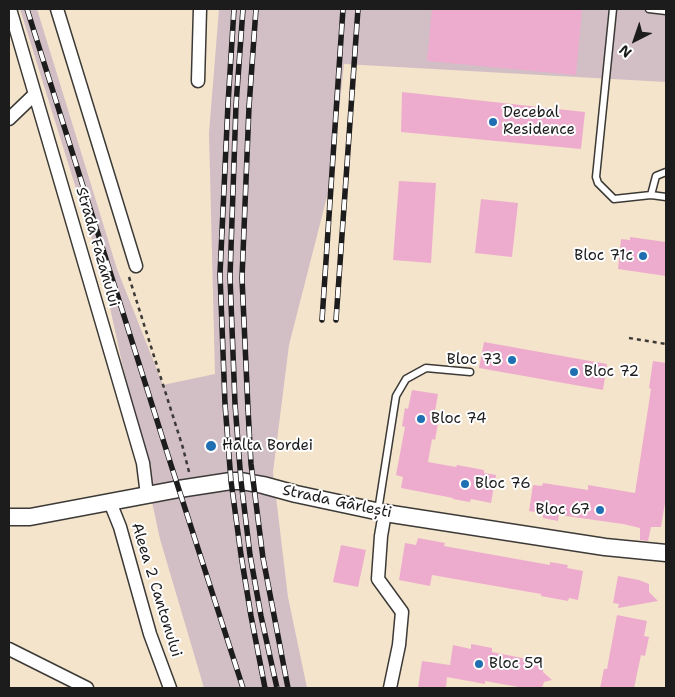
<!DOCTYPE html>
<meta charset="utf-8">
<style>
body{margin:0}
#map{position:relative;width:675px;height:697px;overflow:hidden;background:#f4e4cb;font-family:"Shantell Sans",sans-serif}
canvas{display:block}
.frame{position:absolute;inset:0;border:10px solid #1c1c1c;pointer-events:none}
.north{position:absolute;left:610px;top:15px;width:50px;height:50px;-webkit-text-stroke:4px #fff;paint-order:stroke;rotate:221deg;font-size:14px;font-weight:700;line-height:20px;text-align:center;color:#1c1c1c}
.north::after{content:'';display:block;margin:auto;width:18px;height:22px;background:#1c1c1c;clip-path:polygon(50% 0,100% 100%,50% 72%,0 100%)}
</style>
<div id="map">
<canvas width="675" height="697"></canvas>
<div class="frame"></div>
<div class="north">N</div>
</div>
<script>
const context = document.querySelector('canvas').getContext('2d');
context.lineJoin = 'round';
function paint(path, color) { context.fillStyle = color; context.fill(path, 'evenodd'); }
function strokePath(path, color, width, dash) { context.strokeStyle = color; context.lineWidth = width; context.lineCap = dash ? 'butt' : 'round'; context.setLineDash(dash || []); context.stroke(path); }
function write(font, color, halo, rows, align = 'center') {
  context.font = font + ' "Shantell Sans",sans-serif'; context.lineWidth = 4; context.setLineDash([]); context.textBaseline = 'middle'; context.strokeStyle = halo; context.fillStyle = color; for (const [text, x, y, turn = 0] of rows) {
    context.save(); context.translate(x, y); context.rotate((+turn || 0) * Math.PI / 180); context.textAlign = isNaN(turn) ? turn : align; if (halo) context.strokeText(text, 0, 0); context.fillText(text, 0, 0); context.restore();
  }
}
paint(new Path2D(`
 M20,9H37L117,269L163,385L215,374L209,133L219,9H666V82L344,64L332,177L289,345L273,472L288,597L307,688H204L160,539L103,275Z`), '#d2bec5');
paint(new Path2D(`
 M432,9H582L576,75L427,61Z
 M402,92L585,112L581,149L401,132Z
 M399,181L436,183L431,263L393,260Z
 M481,199L518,203L512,257L475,253Z
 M630,237L666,242V276L618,269L621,239L630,240Z
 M484,342L607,364L603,390L479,368Z
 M653,361L666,363V497L661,527H651L648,541L640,540V528L623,524L559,515L558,521L543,518V513L529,511L533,485L542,486L543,483L588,490V485L635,493L651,389L649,388Z
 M412,390L438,394L435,411L440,412L435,440L432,439L428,462L456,467L457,465L484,470V473L496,475L491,503L471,499L470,502L453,499V498L401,488L403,477L396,475L405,427L402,426L405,408L408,409Z
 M418,538L445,543L444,546L550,565V562L568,565L567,568L583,571L578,600L569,598L568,601L541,596V594L432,575L430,586L399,580L405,543L416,545Z
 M341,545L366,550L358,587L333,582Z
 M618,576L639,580L649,584V592L658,601L618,608L619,604L613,603Z
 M617,615L647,621L644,636L649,637L645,656L641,655L634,688H600L604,669H607Z
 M471,644L492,648V652L532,660L543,663V672L552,680L544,682L542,688H524L485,681V684L447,677L446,688H418L422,661L450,665L453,645L471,649Z`), '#edaccd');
const service = new Path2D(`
 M613,9L596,177L598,183L614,199L651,195L666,197
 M649,9L666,11
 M651,195L656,176L666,172
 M378,511L396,396L406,379L426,368L470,372`);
const minor = new Path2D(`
 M10,9L143,463L147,495
 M57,9L136,266
 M198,81L200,9
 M9,119L35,94
 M110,502L120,527L150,634L170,688
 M385,513L381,536L378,579L402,612L399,645L390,688
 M9,649L87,688`);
const tertiary = new Path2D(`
 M9,517H30L179,489L231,481H241L263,485L296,494L385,513L605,547L666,553`);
strokePath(service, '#3c3a36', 9);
strokePath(minor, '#3c3a36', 15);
strokePath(tertiary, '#3c3a36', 19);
strokePath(new Path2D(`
 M129,277L183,448L189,472
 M629,338L666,344`), '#3c3a36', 2.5, [4, 4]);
strokePath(service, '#fff', 6);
strokePath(minor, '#fff', 12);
strokePath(tertiary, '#fff', 16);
const rail = new Path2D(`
 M27,9L172,468L243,688
 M234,9L228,104L220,274L225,404L231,481L241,555L251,616L265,688
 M243,9L236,105L230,277L235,404L241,481L250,555L261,616L277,688
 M256,9L249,107L242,278L248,409L251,464L263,558L288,688
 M322,320L343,9
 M336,320L358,9`);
strokePath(rail, '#1c1c1c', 5.5);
strokePath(rail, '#fff', 4, [11]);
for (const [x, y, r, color] of [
 [493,122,5,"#1f6fb2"],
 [643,256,5,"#1f6fb2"],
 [512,360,5,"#1f6fb2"],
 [574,372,5,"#1f6fb2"],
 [421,419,5,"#1f6fb2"],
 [211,446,6,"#1f6fb2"],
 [465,484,5,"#1f6fb2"],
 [600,510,5,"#1f6fb2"],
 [479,664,5,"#1f6fb2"]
]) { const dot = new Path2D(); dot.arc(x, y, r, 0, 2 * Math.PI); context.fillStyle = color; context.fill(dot); strokePath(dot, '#fff', 2); }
write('15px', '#1c1c1c', '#fff', [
 ["Decebal",503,113],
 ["Residence",503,130],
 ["Bloc 71c",633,256,"right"],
 ["Bloc 73",502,360,"right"],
 ["Bloc 72",584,372],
 ["Bloc 74",431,419],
 ["Halta Bordei",222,446],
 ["Bloc 76",475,484],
 ["Bloc 67",590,510,"right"],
 ["Bloc 59",489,664]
], 'left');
write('15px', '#1c1c1c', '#fff', [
 ["Strada Fazanului",97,247,74],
 ["Strada Gârlești",337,502,12],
 ["Aleea 2 Cantonului",156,590,73]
]);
</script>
